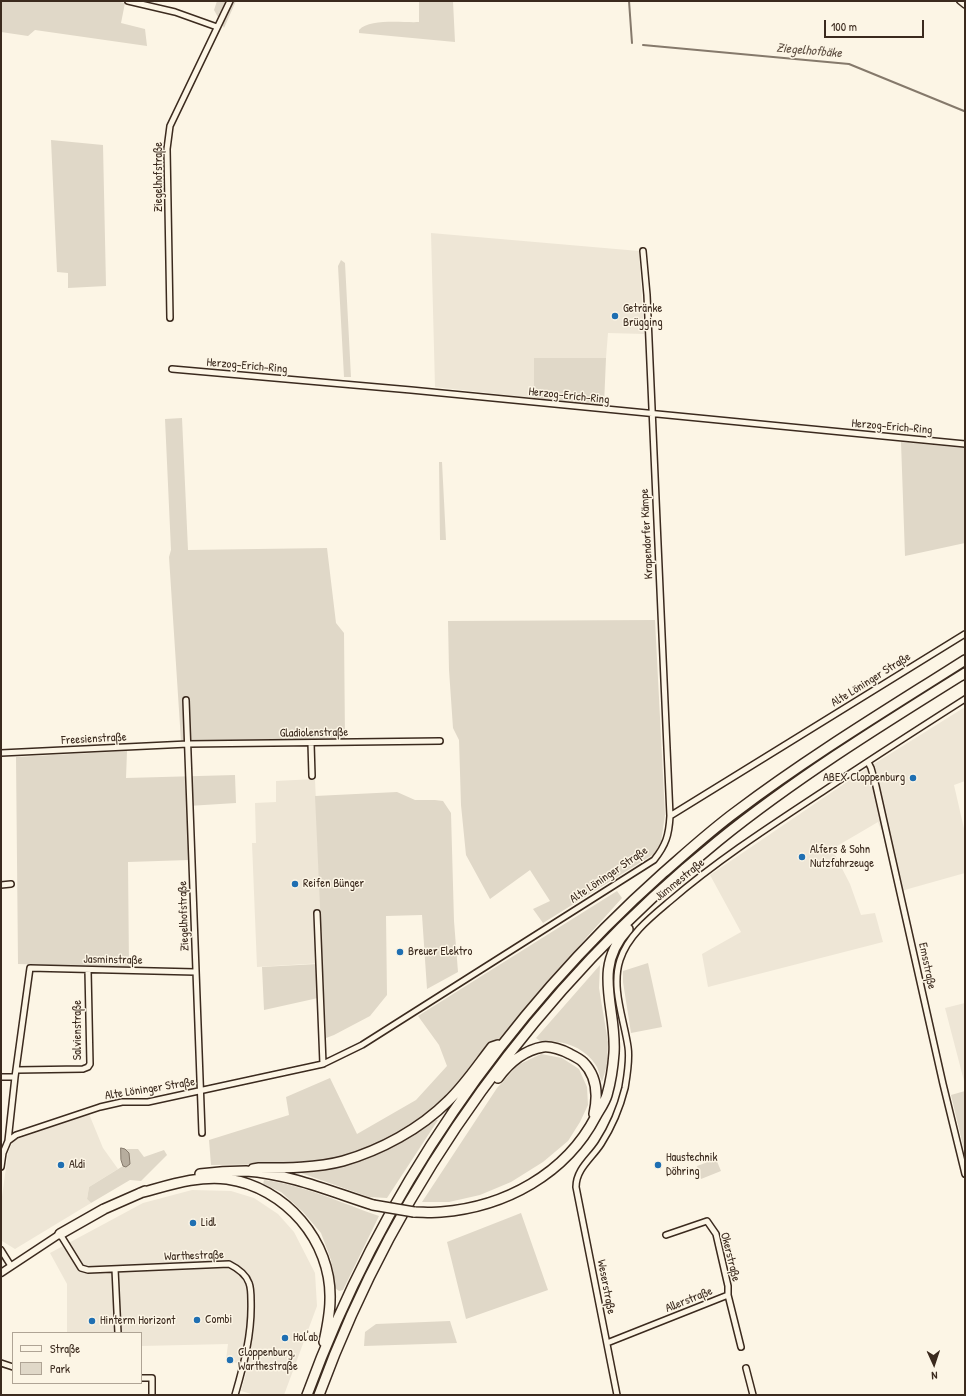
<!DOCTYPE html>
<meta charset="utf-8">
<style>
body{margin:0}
#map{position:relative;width:966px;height:1396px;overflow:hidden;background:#fcf5e5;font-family:"Patrick Hand",sans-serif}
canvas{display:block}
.frame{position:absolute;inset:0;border:2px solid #3b2a1e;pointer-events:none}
.legend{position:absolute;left:12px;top:1332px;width:130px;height:52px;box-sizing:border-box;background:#fcf5e5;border:1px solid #afa495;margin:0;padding:5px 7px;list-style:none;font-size:12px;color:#3b2a1e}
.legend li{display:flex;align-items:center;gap:8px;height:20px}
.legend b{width:20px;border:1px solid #afa495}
.north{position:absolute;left:914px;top:1344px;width:40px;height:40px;-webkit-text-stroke:3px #fcf5e5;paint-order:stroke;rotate:177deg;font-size:11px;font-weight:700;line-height:16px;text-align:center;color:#3b2a1e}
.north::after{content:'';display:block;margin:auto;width:14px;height:18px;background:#3b2a1e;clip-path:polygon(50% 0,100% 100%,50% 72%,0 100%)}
.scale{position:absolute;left:824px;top:20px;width:100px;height:18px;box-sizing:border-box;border:2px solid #3b2a1e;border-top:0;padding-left:5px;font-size:12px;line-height:14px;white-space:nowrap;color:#3b2a1e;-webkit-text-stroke:3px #fcf5e5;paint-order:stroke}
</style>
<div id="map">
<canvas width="966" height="1396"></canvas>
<div class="frame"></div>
<ul class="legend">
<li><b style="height:5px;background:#fcf5e5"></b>Straße</li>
<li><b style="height:11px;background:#e0d8c8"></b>Park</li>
</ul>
<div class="north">N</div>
<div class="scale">100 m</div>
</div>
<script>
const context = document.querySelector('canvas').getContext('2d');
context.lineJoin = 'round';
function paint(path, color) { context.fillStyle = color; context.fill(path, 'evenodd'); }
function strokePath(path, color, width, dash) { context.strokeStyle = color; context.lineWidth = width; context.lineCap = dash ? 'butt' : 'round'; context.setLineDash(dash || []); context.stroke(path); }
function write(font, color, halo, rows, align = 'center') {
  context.font = font + ' "Patrick Hand",sans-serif'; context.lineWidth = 3; context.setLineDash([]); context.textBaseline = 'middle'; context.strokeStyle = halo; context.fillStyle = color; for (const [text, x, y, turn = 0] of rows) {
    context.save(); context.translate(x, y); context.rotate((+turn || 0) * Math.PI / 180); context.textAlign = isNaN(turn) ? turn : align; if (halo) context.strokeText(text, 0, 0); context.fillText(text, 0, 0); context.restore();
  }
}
paint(new Path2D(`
 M431,233L639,251L644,334L608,333L606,358H535L534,398L435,387Z
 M965,707V781L954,785L965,833V873L901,891L888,828L881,830L878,822L832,849L850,884L861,915L875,913L883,942L708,987L702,954L741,932L710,875L866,769Z
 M315,779L323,963L257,967L252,843H256L255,803L276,802V781Z
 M965,1003V1081H964L945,1008Z
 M89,1114L103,1148L118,1169L89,1187L87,1199L91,1203L15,1249L2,1241L1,1204L8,1153L13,1141L28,1134Z
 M192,1190L231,1191L254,1198L278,1214L294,1232L315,1273L317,1306L284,1395H255L241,1391L248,1366L226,1360L228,1344L141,1346V1333H67V1284L50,1253L143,1203Z`), '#eee6d6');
paint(new Path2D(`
 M1,1H115L125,3L121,23L145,29L147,46L35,30L28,36L1,32Z
 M217,1H236L224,28L214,10Z
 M419,1H453L455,42L359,33V30C370,18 404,23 419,22Z
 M51,140L103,145L106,286L68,288V273L57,272Z
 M341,260L345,263L351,377H344L338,266Z
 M534,358H606L604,405L534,398Z
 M182,418L188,550L327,548L336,623L344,633L345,739L181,741L169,557L171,550L165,419Z
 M901,442L965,448V543L905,556Z
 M439,462H442L446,540H440Z
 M655,620L665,815L661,842L654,854L543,923L533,909L550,901L530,870L490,899L466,855L461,805L459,740L453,728L449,670L448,621Z
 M127,751L126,778L235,775L236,803L188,806L189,860L128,862L129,967L18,964L16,757Z
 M397,792L415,800H435L443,801L451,813L454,921L458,972L427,989L422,915L386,916L387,995L370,1016L334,1035L326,1038L315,796Z
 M617,891L622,898L586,938L448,1098L415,1123L383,1142L344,1157L301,1164L211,1165L209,1140L289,1115L286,1097L330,1078L357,1134L416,1100L447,1066L439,1045L418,1016Z
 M648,963L662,1027L631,1033L623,982V971Z
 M317,964L318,998L264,1010L262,967Z
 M600,965L599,988L608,1042L607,1065L602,1082C600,1077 599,1072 597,1067C585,1046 562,1040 540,1041L536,1038Z
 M541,1054L562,1058L579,1069L587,1087L588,1105L580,1122L568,1141L543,1162L511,1182L480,1195L449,1202H422L497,1088L518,1065Z
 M965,1091V1154L951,1095Z
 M433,1120H438L387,1198L369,1197L301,1173C307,1169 315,1170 322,1170C329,1169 336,1167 343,1165C373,1158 410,1141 433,1120Z
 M125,1149H138L144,1157L164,1150L167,1155L141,1181L130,1180L91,1203L87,1199L89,1187L123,1166L126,1167L129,1153Z
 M716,1159L721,1171L701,1179L697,1166Z
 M264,1180C304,1185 341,1203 379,1216L343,1290L339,1291L335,1288L331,1260L321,1233L303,1212L281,1192L263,1184Z
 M521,1213L548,1290L466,1319L447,1242Z
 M450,1321L457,1343L364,1346L365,1332L376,1324Z`), '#e0d8c8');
const water = new Path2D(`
 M121,1148L125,1149L129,1153L130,1164L126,1167L123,1166L121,1160Z`);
paint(water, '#b7ad9e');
strokePath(water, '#85796b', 1);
strokePath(new Path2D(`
 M629,1L632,43
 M643,45L849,64L964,111`), '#85796b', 2);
const minor = new Path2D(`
 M128,1L175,12L217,27
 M960,1L965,5
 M643,251L647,295L670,816
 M170,318L167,149L170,126L230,1
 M172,369L411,390L965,444
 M186,700L202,1133
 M311,743L312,776
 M1,753L188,744L440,741
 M868,762L871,768L876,786L943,1084L965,1174
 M1,885L11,884
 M317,913L323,1064
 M17,1070L83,1069L88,1067L90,1064L88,970
 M1,1077H15
 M8,1141L16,1135L100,1107L122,1102H148L323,1064L362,1045L654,860C666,845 669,835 670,816L965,634
 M1,1167L3,1153L8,1141L15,1077L30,968L195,972
 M60,1234L81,1268L88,1270L229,1264C237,1268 246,1274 249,1283C251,1288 251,1295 251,1301C252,1334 244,1364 235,1395
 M666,1235L707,1221L716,1234L728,1286V1295
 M1,1250L11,1266
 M115,1269L118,1333
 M607,1343L728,1295L741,1347
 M1,1363L13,1367
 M746,1368L753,1395
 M141,1378H152V1395
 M617,1395L576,1187C576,1169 592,1158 601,1144C612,1127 620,1108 625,1088C627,1076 630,1060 628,1047C624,1019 611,988 620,960C628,935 651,917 670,901C719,859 772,825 825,790C871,759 918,729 965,699`);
const tertiary = new Path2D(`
 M1,1273L60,1234`);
const trunk = new Path2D(`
 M498,1078C509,1063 525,1050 543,1047C551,1046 563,1050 570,1054C574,1056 580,1059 583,1062C597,1076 598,1096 594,1114
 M253,1169L259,1168C286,1168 317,1168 343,1161C381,1150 420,1129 448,1101C464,1086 478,1065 492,1047L498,1045
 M200,1174C215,1172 230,1171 246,1171C290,1174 332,1192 373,1205
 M140,1193C167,1186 198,1175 227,1179C285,1187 332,1241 330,1300C330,1314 327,1328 324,1342
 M414,1212C423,1212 432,1213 441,1212C505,1207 566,1174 596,1116C600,1109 605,1102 607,1095C611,1081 613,1067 614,1053C617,1007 591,969 628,929
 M60,1234L104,1209L145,1191
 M307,1395C380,1195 505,1014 663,873C687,852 711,830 737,811C810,756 888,709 965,660
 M319,1395C398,1179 540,985 718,841C796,778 880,726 965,673`);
strokePath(minor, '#3b2a1e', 8);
strokePath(tertiary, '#3b2a1e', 9);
strokePath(trunk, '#3b2a1e', 12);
strokePath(minor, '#fcf5e5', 5);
strokePath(tertiary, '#fcf5e5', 6);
strokePath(trunk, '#fcf5e5', 9);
const trunkBridge = new Path2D(`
 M373,1205L414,1212`);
strokePath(trunkBridge, '#3b2a1e', 12, []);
strokePath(trunkBridge, '#fcf5e5', 9);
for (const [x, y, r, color] of [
 [615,316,4,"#1f6fb2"],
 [913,778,4,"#1f6fb2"],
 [802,857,4,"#1f6fb2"],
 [295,884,4,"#1f6fb2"],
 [400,952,4,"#1f6fb2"],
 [61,1165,4,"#1f6fb2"],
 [658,1165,4,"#1f6fb2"],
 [193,1223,4,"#1f6fb2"],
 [197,1320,4,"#1f6fb2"],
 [92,1321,4,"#1f6fb2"],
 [285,1338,4,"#1f6fb2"],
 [230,1360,4,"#1f6fb2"]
]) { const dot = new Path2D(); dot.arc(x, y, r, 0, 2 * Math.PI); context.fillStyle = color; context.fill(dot); strokePath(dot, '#fcf5e5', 1.5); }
write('12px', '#3b2a1e', '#fcf5e5', [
 ["Ziegelhofstraße",159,177,-90],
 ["Herzog-Erich-Ring",247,366,5],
 ["Herzog-Erich-Ring",569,396,6],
 ["Herzog-Erich-Ring",892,427,5],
 ["Krapendorfer Kämpe",647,534,-93],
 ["Alte Löninger Straße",871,680,-32],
 ["Gladiolenstraße",314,733,-1],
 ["Freesienstraße",94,739,-3],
 ["Alte Löninger Straße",609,875,-34],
 ["Jümmestraße",680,880,-39],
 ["Ziegelhofstraße",184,916,-92],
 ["Jasminstraße",113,960,1],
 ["Emsstraße",927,966,78],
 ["Salvienstraße",78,1030,-90],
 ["Alte Löninger Straße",150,1089,-9],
 ["Warthestraße",194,1256,-2],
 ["Okerstraße",730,1257,76],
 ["Weserstraße",606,1287,79],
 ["Allerstraße",689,1300,-22]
]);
write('12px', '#3b2a1e', '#fcf5e5', [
 ["Getränke",623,309],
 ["Brügging",623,323],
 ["ABEX Cloppenburg",905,778,"right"],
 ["Alfers & Sohn",810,850],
 ["Nutzfahrzeuge",810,864],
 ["Reifen Bünger",303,884],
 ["Breuer Elektro",408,952],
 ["Haustechnik",666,1158],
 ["Döhring",666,1172],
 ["Aldi",69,1165],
 ["Lidl",201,1223],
 ["Combi",205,1320],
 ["Hinterm Horizont",100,1321],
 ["Hol'ab",293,1338],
 ["Cloppenburg,",238,1353],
 ["Warthestraße",238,1367]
], 'left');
write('italic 13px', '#605144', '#fcf5e5', [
 ["Ziegelhofbäke",809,51,5]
]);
</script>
